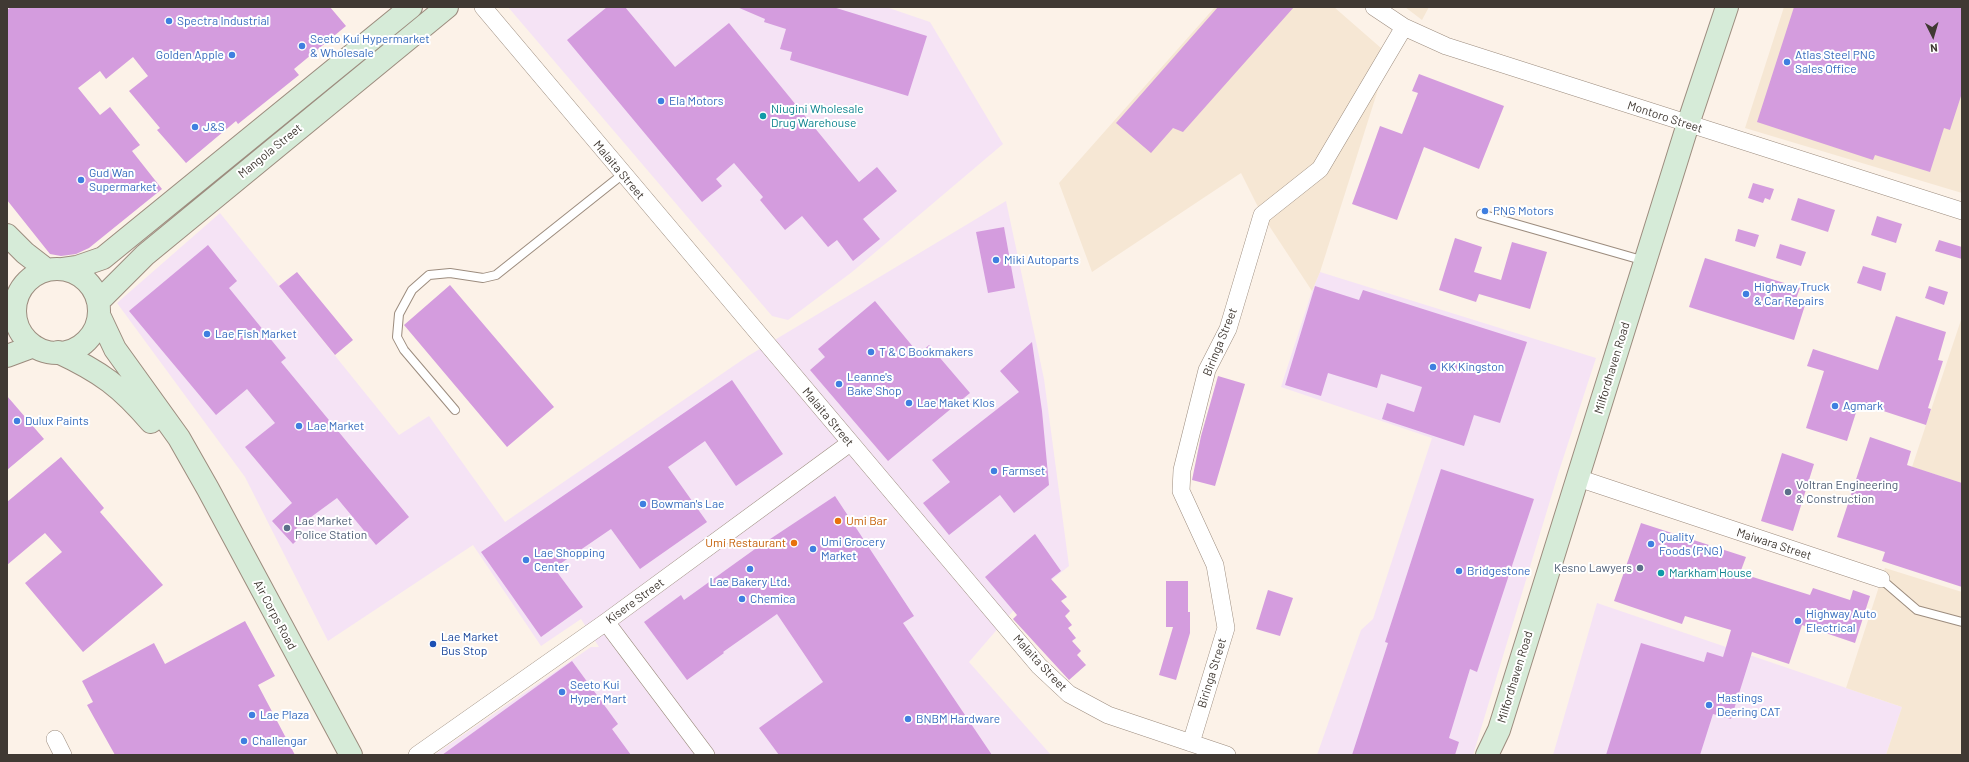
<!DOCTYPE html>
<style>
body{margin:0}
#map{position:relative;width:1969px;height:762px;overflow:hidden;background:#fcf2e8;font-family:Barlow,sans-serif}
canvas{display:block}
.frame{position:absolute;inset:0;border:8px solid #403933;pointer-events:none}
.north{position:absolute;left:1913px;top:16px;width:40px;height:40px;-webkit-text-stroke:3px #fff;paint-order:stroke;rotate:175deg;font-size:11px;font-weight:700;line-height:16px;text-align:center;color:#403933}
.north::after{content:'';display:block;margin:auto;width:14px;height:18px;background:#403933;clip-path:polygon(50% 0,100% 100%,50% 72%,0 100%)}
</style>
<div id="map">
<canvas width="1969" height="762"></canvas>
<div class="frame"></div>
<div class="north">N</div>
</div>
<script>
const context = document.querySelector('canvas').getContext('2d');
context.lineJoin = 'round';
function paint(path, color) { context.fillStyle = color; context.fill(path, 'evenodd'); }
function strokePath(path, color, width, dash) { context.strokeStyle = color; context.lineWidth = width; context.lineCap = dash ? 'butt' : 'round'; context.setLineDash(dash || []); context.stroke(path); }
function write(font, color, halo, rows, align = 'center') {
  context.font = font + ' Barlow,sans-serif'; context.lineWidth = 4; context.setLineDash([]); context.textBaseline = 'middle'; context.strokeStyle = halo; context.fillStyle = color; for (const [text, x, y, turn = 0] of rows) {
    context.save(); context.translate(x, y); context.rotate((+turn || 0) * Math.PI / 180); context.textAlign = isNaN(turn) ? turn : align; if (halo) context.strokeText(text, 0, 0); context.fillText(text, 0, 0); context.restore();
  }
}
paint(new Path2D(`
 M508,7H886L930,22L1003,144L852,272L788,320L772,316Z
 M1006,201L1044,379L1069,566L1013,611L969,662L1051,755H434L591,647H599L581,619L541,646L473,545L328,641L245,477L117,303L220,213L399,435L429,416L505,522L748,356Z
 M1320,272L1596,358L1559,471L1473,755H1317L1361,630L1373,619L1432,438L1281,387L1312,291Z
 M1597,603L1902,707L1886,755H1553Z`), '#f5e3f5');
paint(new Path2D(`
 M1215,7H1334L1389,55L1320,272L1312,291L1262,215L1241,173L1092,272L1059,183Z
 M1405,7H1429L1422,20Z
 M1784,7H1906L1962,24V193L1745,128Z
 M1962,317V483L1912,467Z
 M1885,568L1962,592V755H1886L1902,707L1846,688Z`), '#f6e7d4');
paint(new Path2D(`
 M11,7H330L346,26L294,69L299,75L238,124L236,121L186,163L157,130L160,128L129,91L148,76L133,57L106,79L100,71L78,88L100,115L110,107L140,145L132,151L162,189L89,248L76,254L61,256L50,254L7,200V10Z
 M607,7H625L675,67L729,23L859,182L877,167L897,191L863,219L880,239L853,261L837,240L828,247L802,216L785,230L760,200L763,197L734,163L716,179L722,186L702,202L567,40Z
 M737,7H833L927,36L908,96L790,60L792,52L780,49L786,29L764,22L765,19Z
 M1218,7H1294L1183,132L1173,128L1151,153L1116,123Z
 M1794,7H1962V93L1950,130L1944,128L1930,172L1875,155L1873,160L1757,122Z
 M1419,74L1504,106L1479,169L1424,147L1397,220L1352,204L1380,126L1402,134L1418,93L1412,91Z
 M1753,183L1774,189L1770,200L1765,198L1763,203L1748,198Z
 M1798,198L1835,210L1828,232L1791,220Z
 M1877,216L1902,224L1896,243L1871,235Z
 M1004,227L1015,288L988,293L976,232Z
 M1738,229L1759,235L1755,247L1735,241Z
 M1455,238L1482,247L1474,272L1501,280L1512,242L1547,252L1530,309L1479,294L1476,302L1439,290Z
 M1939,240L1962,247V259L1935,251Z
 M1780,244L1806,252L1801,266L1776,258Z
 M208,245L237,281L229,288L286,358L281,362L409,517L376,545L337,498L296,528L302,535L293,544L272,521L292,503L245,447L275,423L247,389L216,415L129,311Z
 M1705,258L1800,288L1796,299L1806,302L1794,340L1689,307Z
 M1863,266L1886,273L1881,291L1857,283Z
 M297,272L353,340L335,355L279,286Z
 M450,285L554,407L507,447L404,325Z
 M1315,286L1359,300L1363,290L1527,342L1500,423L1474,415L1464,446L1382,419L1387,403L1414,412L1422,387L1381,374L1377,388L1328,373L1321,396L1285,385Z
 M1929,286L1948,292L1944,305L1925,298Z
 M875,301L919,354L929,345L970,393L888,461L810,370L825,357L818,349Z
 M1896,316L1946,332L1938,360L1943,361L1928,408L1931,409L1926,425L1859,403L1847,441L1806,428L1824,371L1807,366L1813,349L1878,370Z
 M1032,342L1042,411L1049,485L1014,513L1000,495L949,535L923,503L950,482L932,460L1019,392L1000,371Z
 M1218,376L1245,384L1215,486L1192,480L1201,436Z
 M732,380L783,454L736,486L705,441L668,467L707,522L640,569L611,529L554,568L583,607L541,637L481,552Z
 M7,396L44,439L7,470Z
 M1870,437L1911,451L1907,465L1962,483V587L1882,561L1885,552L1837,537Z
 M1782,453L1814,464L1793,531L1761,521Z
 M61,457L104,508L100,512L163,585L83,652L25,583L62,552L45,533L7,565V502Z
 M1441,469L1534,499L1477,672L1470,669L1449,738L1459,742L1455,755H1352L1388,643L1385,642Z
 M835,496L914,616L903,623L992,755H779L759,728L823,682L777,614L723,652L724,653L687,680L644,622L681,595L684,600L755,549Z
 M1641,523L1746,557L1740,573L1810,595L1813,588L1850,600L1853,590L1870,596L1855,643L1802,625L1789,664L1752,652L1731,719L1713,714L1700,755H1606L1641,643L1704,662L1707,652L1723,657L1731,630L1685,616L1682,624L1614,601Z
 M1035,534L1061,571L1051,579L1067,597L1061,601L1070,611L1065,616L1072,625L1068,628L1076,638L1072,641L1081,651L1077,655L1086,665L1069,680L1013,619L1017,615L985,577Z
 M1166,581H1188V612H1190V633L1176,680L1159,675L1173,627H1166Z
 M1268,590L1293,598L1280,636L1256,629Z
 M245,621L275,676L258,685L295,755H115L87,705L93,702L82,681L154,643L165,664Z
 M572,661L618,724L612,729L631,755H442Z`), '#d49cde');
const lane = new Path2D(`
 M1481,214L1645,261
 M455,410L404,350L397,337L399,314L412,290L429,275L450,273L483,278L496,275L623,174
 M1881,579L1917,610L1962,622`);
const street = new Path2D(`
 M483,7L1039,666L1069,694L1108,715L1227,755
 M1374,7L1404,27L1446,46L1962,211
 M1578,478L1881,579
 M606,622L706,755
 M55,739L63,755
 M1191,743L1226,628L1215,565L1181,491L1182,470L1207,370L1228,329L1262,215L1320,169L1404,27
 M417,755L606,622L850,443`);
const secondary = new Path2D(`
 M7,235L25,253L47,270
 M63,269L77,267L103,258L411,7
 M15 311a42 42 0 1 1 84 0a42 42 0 1 1-84 0Z
 M98,302L145,255L447,7
 M99,315L115,349L179,438L208,489L351,755
 M58,352C101,372 121,387 151,422
 M7,356L34,346
 M1487,755L1499,730L1688,124L1727,7`);
strokePath(lane, '#9c8c7e', 10);
strokePath(street, '#9c8c7e', 18);
strokePath(secondary, '#9c8c7e', 24);
strokePath(lane, '#fff', 8);
strokePath(street, '#fff', 17);
strokePath(secondary, '#d6ebd8', 22);
for (const [x, y, r, color] of [
 [169,21,4,"#3f7fe0"],
 [302,46,4,"#3f7fe0"],
 [232,55,4,"#3f7fe0"],
 [1787,62,4,"#3f7fe0"],
 [661,101,4,"#3f7fe0"],
 [763,116,4,"#0f9aa8"],
 [195,127,4,"#3f7fe0"],
 [81,180,4,"#3f7fe0"],
 [1485,211,4,"#3f7fe0"],
 [996,260,4,"#3f7fe0"],
 [1746,294,4,"#3f7fe0"],
 [207,334,4,"#3f7fe0"],
 [871,352,4,"#3f7fe0"],
 [1433,367,4,"#3f7fe0"],
 [839,384,4,"#3f7fe0"],
 [909,403,4,"#3f7fe0"],
 [1835,406,4,"#3f7fe0"],
 [17,421,4,"#3f7fe0"],
 [299,426,4,"#3f7fe0"],
 [994,471,4,"#3f7fe0"],
 [1788,492,4,"#5c6f8a"],
 [643,504,4,"#3f7fe0"],
 [838,521,4,"#e8710a"],
 [287,528,4,"#5c6f8a"],
 [794,543,4,"#e8710a"],
 [1651,544,4,"#3f7fe0"],
 [813,549,4,"#3f7fe0"],
 [526,560,4,"#3f7fe0"],
 [1640,568,4,"#5c6f8a"],
 [750,569,4,"#3f7fe0"],
 [1459,571,4,"#3f7fe0"],
 [1661,573,4,"#0f9aa8"],
 [742,599,4,"#3f7fe0"],
 [1798,621,4,"#3f7fe0"],
 [433,644,4,"#1a4fb4"],
 [562,692,4,"#3f7fe0"],
 [1709,705,4,"#3f7fe0"],
 [252,715,4,"#3f7fe0"],
 [908,719,4,"#3f7fe0"],
 [244,741,4,"#3f7fe0"]
]) { const dot = new Path2D(); dot.arc(x, y, r, 0, 2 * Math.PI); context.fillStyle = color; context.fill(dot); strokePath(dot, '#fff', 1.5); }
write('12px', '#366cbe', '#fff', [
 ["Spectra Industrial",177,21],
 ["Seeto Kui Hypermarket",310,39],
 ["& Wholesale",310,53],
 ["Golden Apple",224,55,"right"],
 ["Atlas Steel PNG",1795,55],
 ["Sales Office",1795,69],
 ["Ela Motors",669,101],
 ["J&S",203,127],
 ["Gud Wan",89,173],
 ["Supermarket",89,187],
 ["PNG Motors",1493,211],
 ["Miki Autoparts",1004,260],
 ["Highway Truck",1754,287],
 ["& Car Repairs",1754,301],
 ["Lae Fish Market",215,334],
 ["T & C Bookmakers",879,352],
 ["KK Kingston",1441,367],
 ["Leanne's",847,377],
 ["Bake Shop",847,391],
 ["Lae Maket Klos",917,403],
 ["Agmark",1843,406],
 ["Dulux Paints",25,421],
 ["Lae Market",307,426],
 ["Farmset",1002,471],
 ["Bowman's Lae",651,504],
 ["Quality",1659,537],
 ["Foods (PNG)",1659,551],
 ["Umi Grocery",821,542],
 ["Market",821,556],
 ["Lae Shopping",534,553],
 ["Center",534,567],
 ["Bridgestone",1467,571],
 ["Lae Bakery Ltd.",750,582,"center"],
 ["Chemica",750,599],
 ["Highway Auto",1806,614],
 ["Electrical",1806,628],
 ["Seeto Kui",570,685],
 ["Hyper Mart",570,699],
 ["Hastings",1717,698],
 ["Deering CAT",1717,712],
 ["Lae Plaza",260,715],
 ["BNBM Hardware",916,719],
 ["Challengar",252,741]
], 'left');
write('12px', '#0d838f', '#fff', [
 ["Niugini Wholesale",771,109],
 ["Drug Warehouse",771,123],
 ["Markham House",1669,573]
], 'left');
write('12px', '#403933', '#fff', [
 ["Montoro Street",1665,117,18],
 ["Mangola Street",270,151,-39],
 ["Malaita Street",619,170,50],
 ["Biringa Street",1220,342,-68],
 ["Milfordhaven Road",1612,368,-73],
 ["Malaita Street",828,417,50],
 ["Maiwara Street",1774,544,18],
 ["Kisere Street",635,601,-36],
 ["Air Corps Road",275,615,62],
 ["Malaita Street",1040,663,47],
 ["Biringa Street",1212,673,-73],
 ["Milfordhaven Road",1515,677,-73]
]);
write('12px', '#4e5e75', '#fff', [
 ["Voltran Engineering",1796,485],
 ["& Construction",1796,499],
 ["Lae Market",295,521],
 ["Police Station",295,535],
 ["Kesno Lawyers",1632,568,"right"]
], 'left');
write('12px', '#c56008', '#fff', [
 ["Umi Bar",846,521],
 ["Umi Restaurant",786,543,"right"]
], 'left');
write('12px', '#164399', '#fff', [
 ["Lae Market",441,637],
 ["Bus Stop",441,651]
], 'left');
</script>
